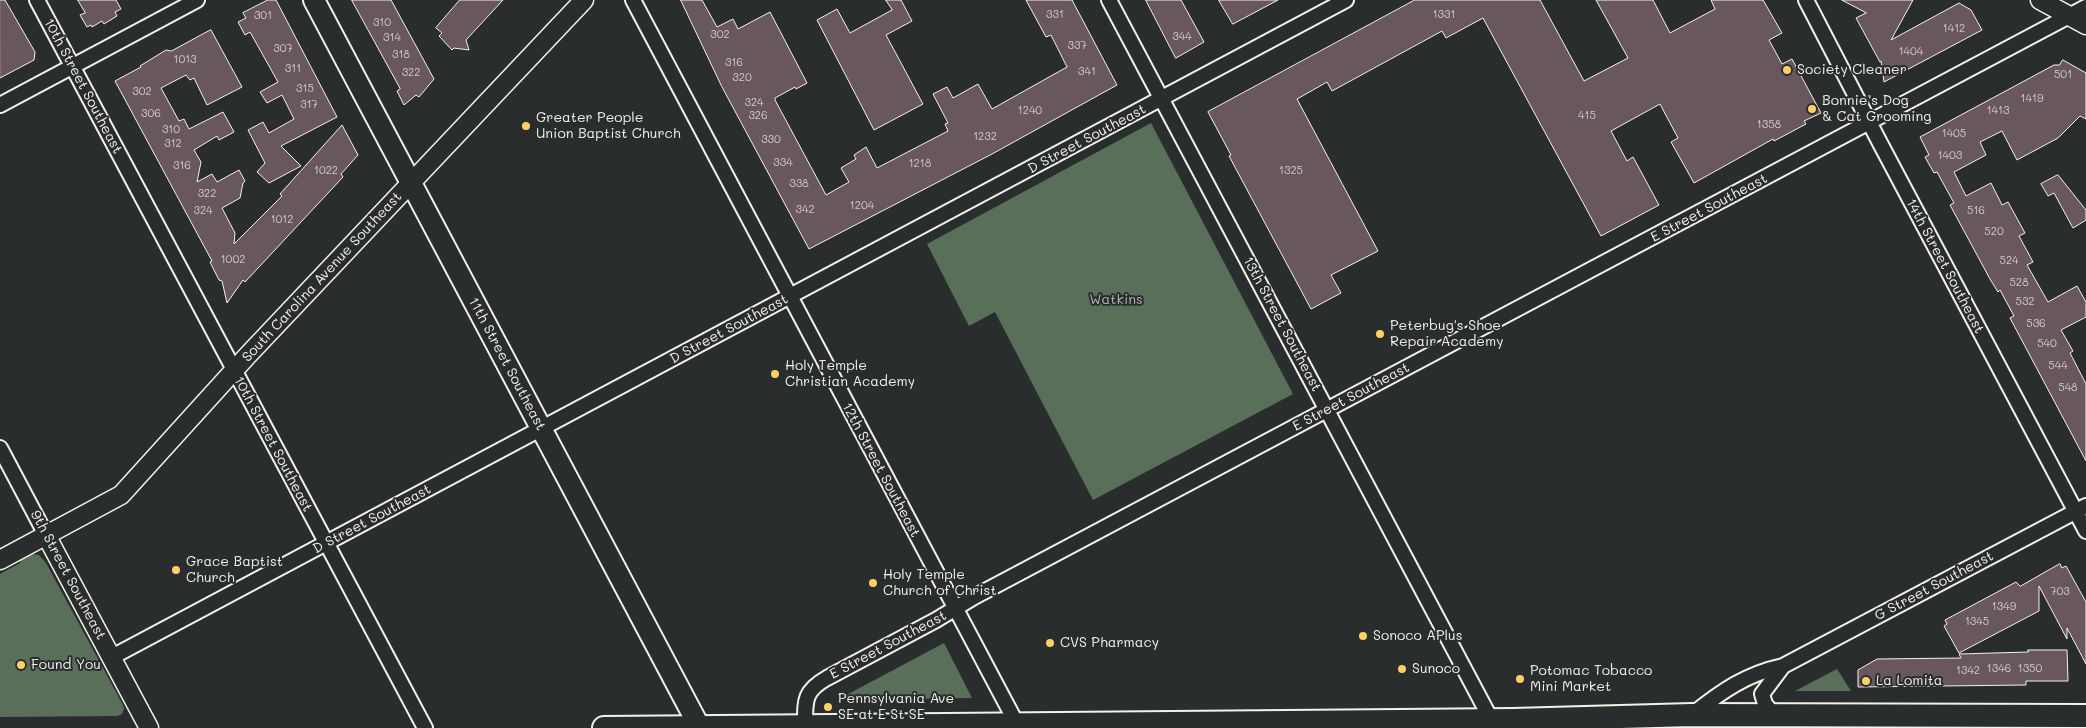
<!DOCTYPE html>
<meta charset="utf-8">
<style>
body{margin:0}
canvas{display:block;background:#2a2d2e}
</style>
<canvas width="2086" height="728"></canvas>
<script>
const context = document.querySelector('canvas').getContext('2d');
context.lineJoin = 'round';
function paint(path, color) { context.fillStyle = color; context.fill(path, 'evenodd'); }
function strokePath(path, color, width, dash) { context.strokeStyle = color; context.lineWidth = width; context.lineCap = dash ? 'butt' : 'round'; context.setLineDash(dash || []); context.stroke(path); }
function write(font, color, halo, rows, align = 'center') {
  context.font = font + ' Mali,sans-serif'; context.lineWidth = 4; context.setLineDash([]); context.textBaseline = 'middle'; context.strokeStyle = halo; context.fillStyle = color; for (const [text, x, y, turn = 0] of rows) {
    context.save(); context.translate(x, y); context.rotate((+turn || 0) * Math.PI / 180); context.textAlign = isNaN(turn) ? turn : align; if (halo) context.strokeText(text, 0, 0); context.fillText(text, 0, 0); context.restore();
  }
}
paint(new Path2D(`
 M1151,123L1293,394L1093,500L995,312L969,326L927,244Z
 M31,554L39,555L46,563L123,705L124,709L122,714L117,716L0,717V574L20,563L21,558Z
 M944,643L972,698L837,700Z
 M1837,669L1851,691H1795Z`), '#596f5a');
const building = new Path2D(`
 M0,0H5L35,52L34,60L0,78Z
 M78,0H116L121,9L115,12L117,16L104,24L102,21L92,27L91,25L87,27L80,15L85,13Z
 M268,0H276L337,117L281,146L301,166L269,183L257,172L265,163L248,130L263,122L269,133L294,119L282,95L267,103L260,92L278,82L250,32L245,35L238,22L246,18L243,13Z
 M352,0H391L434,79L419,97L416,95L404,105L397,91L400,89Z
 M460,0H503L466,40L469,50L454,48L452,50L439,36L442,33L436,28Z
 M681,0H702L717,27L733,19L738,29L770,12L807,83L796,89L795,87L775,98V100L826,195L849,182L841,168L856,159L854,155L866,147L877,168L948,131L945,124L948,123L933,94L947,87L953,98L978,84L992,109L1067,67L1051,35L1046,37L1026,0H1072L1117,85L992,154L809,249L722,87Z
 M886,0H901L912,21L886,35L923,104L874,130L817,20L837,9L850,33L892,10Z
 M1146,0H1181L1204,42L1176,58Z
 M1219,0H1278L1233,24Z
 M1415,0H1540L1584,81L1628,58L1596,0H1653L1670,33L1715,9L1711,0H1763L1782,33L1769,40L1782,64L1792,59L1821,113L1804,121L1806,124L1774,141L1773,139L1694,183L1671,142L1678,138L1660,104L1611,131L1627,161L1633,157L1659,205L1601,236L1483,18L1446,38L1442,31L1332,91L1327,82L1297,99L1378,251L1331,275L1341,293L1311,309L1229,156L1231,155L1208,112Z
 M1842,0H1913L1891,40L1959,3L1971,10L1982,30L1884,82L1881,61L1880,62L1856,18L1866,13Z
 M211,30L242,87L207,105L194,78L190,80L186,75L161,88L179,121L184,119L189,129L223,112L234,132L219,140L217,136L194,150L201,162L197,182L212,174L217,182L239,170L245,181L243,183L240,198L222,208L235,233L234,244L282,196L280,194L342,125L358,155L341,174L343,177L245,282L243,280L227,303L222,281L219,280L210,262L212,261L115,81L141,67L140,66L166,50L171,51Z
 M2063,60L2086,73V119L2080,116L2058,138L2017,160L2002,131L1980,142L1986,155L1954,172L1966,196L1991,183L2002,205L2008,202L2025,233L2019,236L2033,262L2027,265L2048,302L2077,286L2086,302V317L2061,330L2073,351L2070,353L2086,384V461L2010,318L2014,316L2000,290L1998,292L1990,279L1950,205L1954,203L1937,172L1934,173L1925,157L1929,155L1920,137L2054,65H2059Z
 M2058,175L2086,210V220L2073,228L2054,193L2048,196L2041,184Z
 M2060,564L2062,568L2066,566L2086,602V664L2067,628V639L2039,586V611L1959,653L1944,626L1947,624L1945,620L2016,582L2020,586Z
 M2028,650H2067L2068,681H2026V685L1858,687V670L1877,659L1961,658L1959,654L2028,652Z`);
paint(building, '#68575f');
strokePath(building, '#f4f1e8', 1);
const minor = new Path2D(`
 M37,0L425,728
 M633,0L1019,728
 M1109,0L1494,725
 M1806,0L1880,143L2086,531
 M0,105L197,0
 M0,448L46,535
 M112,657L1346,0
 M1693,714C1722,691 1746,674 1783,666L2086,506
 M1774,715L1765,704L1762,694L1783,666
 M805,726C805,700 804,691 827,678L936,620L974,597L2086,7`);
const tertiary = new Path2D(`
 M2040,0L2086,25
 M46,535L149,728
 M0,560L121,495L248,355L584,0`);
const secondary = new Path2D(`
 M314,0L700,728`);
const primary = new Path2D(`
 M604,728L1513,720L1692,715L2086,716`);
strokePath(minor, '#f4f1e8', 18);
strokePath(tertiary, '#f4f1e8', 21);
strokePath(secondary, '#f4f1e8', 24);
strokePath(primary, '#f4f1e8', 26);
strokePath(minor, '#2a2d2e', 14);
strokePath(tertiary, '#2a2d2e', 18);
strokePath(secondary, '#2a2d2e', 20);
strokePath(primary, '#2a2d2e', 22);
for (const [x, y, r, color] of [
 [1787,70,5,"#ffd166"],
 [1812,109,5,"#ffd166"],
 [526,126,5,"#ffd166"],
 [1380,334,5,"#ffd166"],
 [775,374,5,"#ffd166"],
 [176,570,5,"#ffd166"],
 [873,583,5,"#ffd166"],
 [1363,636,5,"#ffd166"],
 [1050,643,5,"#ffd166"],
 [21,665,5,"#ffd166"],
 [1402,669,5,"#ffd166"],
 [1520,679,5,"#ffd166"],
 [1866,681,5,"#ffd166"],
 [828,707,5,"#ffd166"]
]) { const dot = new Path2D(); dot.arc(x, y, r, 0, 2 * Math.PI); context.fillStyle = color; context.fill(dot); strokePath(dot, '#2a2d2e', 2); }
write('11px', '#d1cac6', null, [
 ["331",1055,15],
 ["1331",1444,15],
 ["301",263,16],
 ["310",382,23],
 ["1412",1954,29],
 ["302",720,35],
 ["344",1182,37],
 ["314",392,38],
 ["337",1077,46],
 ["307",283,49],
 ["1404",1911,52],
 ["318",401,55],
 ["1013",185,60],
 ["316",734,63],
 ["311",293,69],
 ["341",1087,72],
 ["322",411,73],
 ["501",2063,75],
 ["320",742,78],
 ["315",305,89],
 ["302",142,92],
 ["1419",2032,99],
 ["324",754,103],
 ["317",309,105],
 ["1240",1030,111],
 ["1413",1998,111],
 ["306",151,114],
 ["326",758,116],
 ["415",1587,116],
 ["1358",1769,125],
 ["310",171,130],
 ["1405",1954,134],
 ["1232",985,137],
 ["330",771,140],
 ["312",173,144],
 ["1403",1950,156],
 ["334",783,163],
 ["1218",920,164],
 ["316",182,166],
 ["1022",326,171],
 ["1325",1291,171],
 ["338",799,184],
 ["322",207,194],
 ["1204",862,206],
 ["342",805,210],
 ["324",203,211],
 ["516",1976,211],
 ["1012",282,220],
 ["520",1994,232],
 ["1002",233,260],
 ["524",2009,261],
 ["528",2019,283],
 ["532",2025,302],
 ["536",2036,324],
 ["540",2047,344],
 ["544",2058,366],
 ["548",2068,388],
 ["703",2060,592],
 ["1349",2004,607],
 ["1345",1977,622],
 ["1346",1999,669],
 ["1350",2030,669],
 ["1342",1968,671]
]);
write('14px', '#f4f1e8', '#2a2d2e', [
 ["Society Cleaner",1797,70],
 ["Bonnie’s Dog",1822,101],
 ["& Cat Grooming",1822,117],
 ["Greater People",536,118],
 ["Union Baptist Church",536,134],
 ["Peterbug's Shoe",1390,326],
 ["Repair Academy",1390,342],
 ["Holy Temple",785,366],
 ["Christian Academy",785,382],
 ["Grace Baptist",186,562],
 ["Church",186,578],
 ["Holy Temple",883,575],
 ["Church of Christ",883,591],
 ["Sonoco APlus",1373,636],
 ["CVS Pharmacy",1060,643],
 ["Found You",31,665],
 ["Sunoco",1412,669],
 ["Potomac Tobacco",1530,671],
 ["Mini Market",1530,687],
 ["La Lomita",1876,681],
 ["Pennsylvania Ave",838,699],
 ["SE at E St SE",838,715]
], 'left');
write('14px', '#f4f1e8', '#2a2d2e', [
 ["10th Street Southeast",83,86,62],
 ["D Street Southeast",1087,139,-28],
 ["E Street Southeast",1709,208,-28],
 ["14th Street Southeast",1945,266,62],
 ["South Carolina Avenue Southeast",322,277,-47],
 ["13th Street Southeast",1282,324,62],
 ["D Street Southeast",729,329,-28],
 ["11th Street Southeast",507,364,62],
 ["E Street Southeast",1351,397,-28],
 ["10th Street Southeast",273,444,62],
 ["12th Street Southeast",881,470,62],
 ["D Street Southeast",372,519,-28],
 ["9th Street Southeast",68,575,62],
 ["G Street Southeast",1934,586,-28],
 ["E Street Southeast",888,645,-28]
]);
write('14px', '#aeb6a8', '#2a2d2e', [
 ["Watkins",1116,300]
]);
</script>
